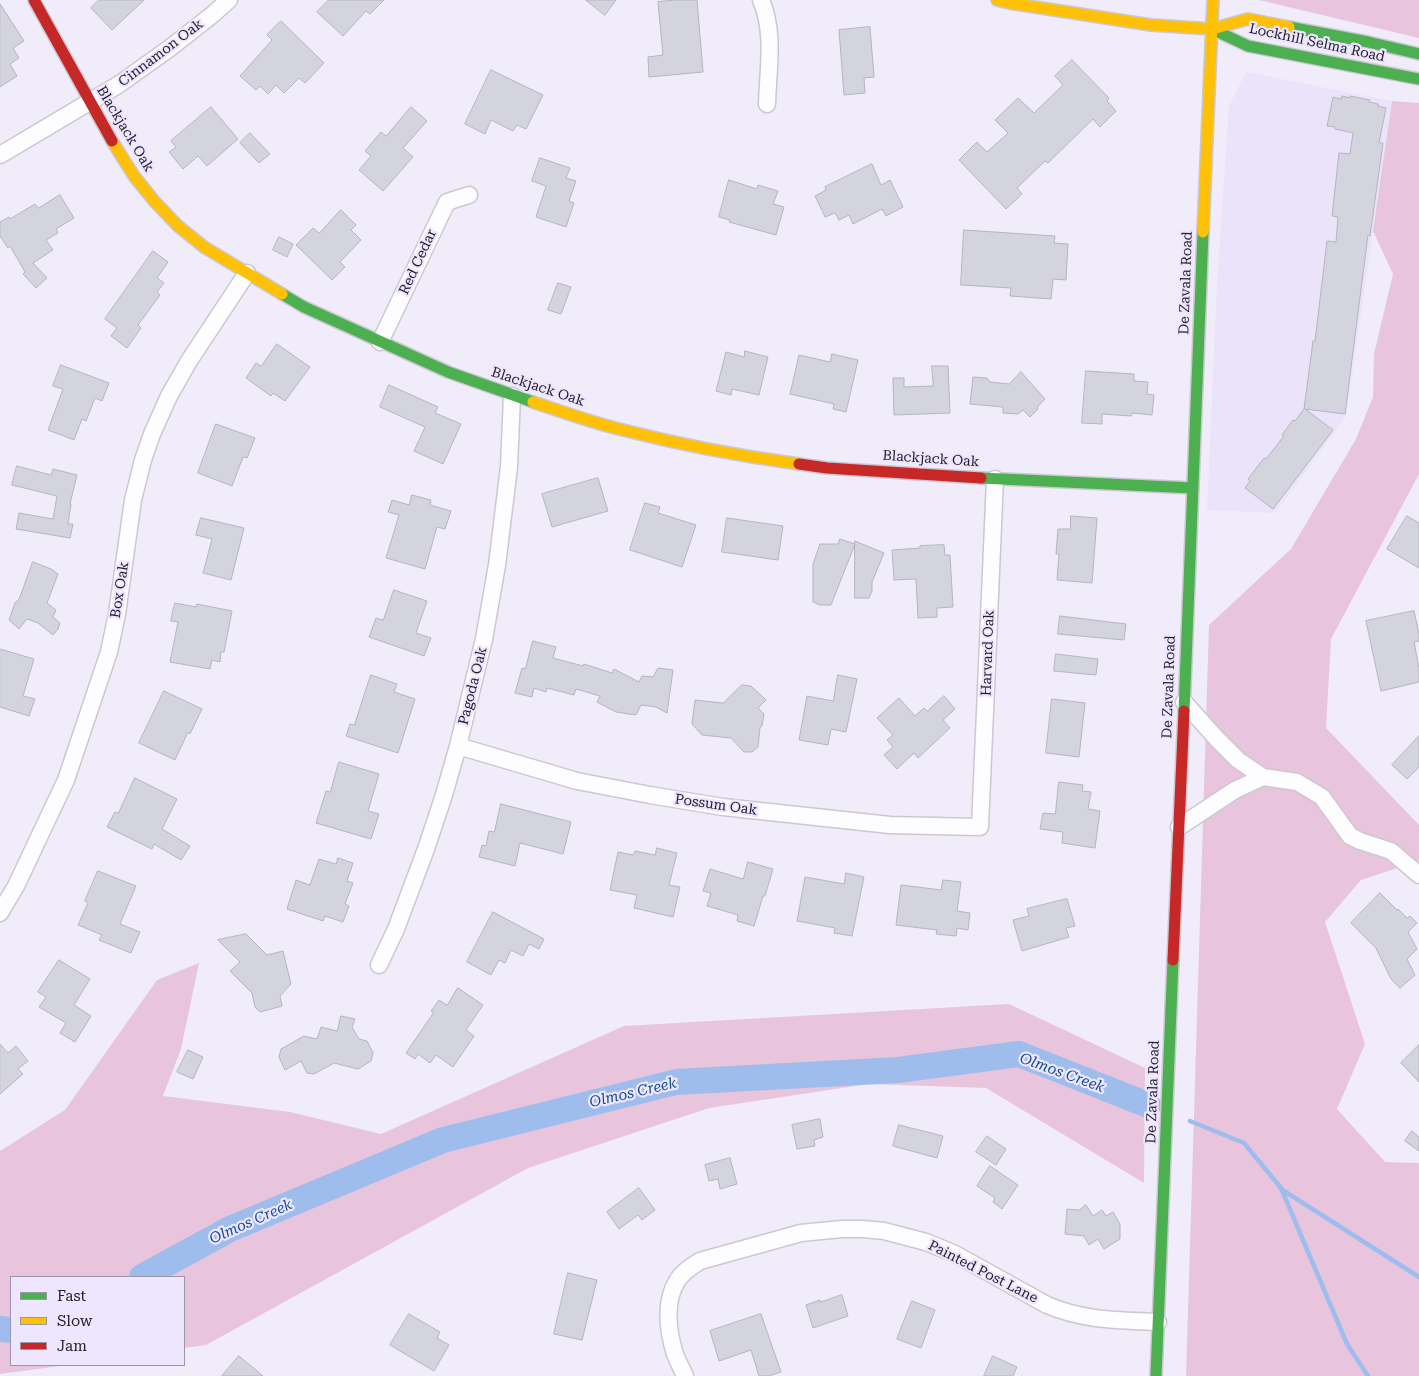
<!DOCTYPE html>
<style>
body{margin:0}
#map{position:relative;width:1419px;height:1376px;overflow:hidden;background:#f0ecf9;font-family:"Roboto Serif",serif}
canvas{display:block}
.legend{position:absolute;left:10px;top:1276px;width:175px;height:90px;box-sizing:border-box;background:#eee6ff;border:1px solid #9c96a9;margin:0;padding:6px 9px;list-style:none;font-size:15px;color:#211e27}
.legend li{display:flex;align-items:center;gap:10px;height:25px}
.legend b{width:25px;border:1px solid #9c96a9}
</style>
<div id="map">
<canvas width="1419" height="1376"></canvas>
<ul class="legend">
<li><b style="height:6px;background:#4caf50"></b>Fast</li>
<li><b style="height:6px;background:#ffc107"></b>Slow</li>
<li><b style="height:6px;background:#c62828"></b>Jam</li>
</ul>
</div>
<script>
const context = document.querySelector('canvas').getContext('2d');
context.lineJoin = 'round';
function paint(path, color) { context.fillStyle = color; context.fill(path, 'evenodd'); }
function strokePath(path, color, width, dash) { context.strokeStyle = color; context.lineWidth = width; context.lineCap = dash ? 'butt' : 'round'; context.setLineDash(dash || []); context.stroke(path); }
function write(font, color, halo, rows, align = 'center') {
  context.font = font + ' "Roboto Serif",serif'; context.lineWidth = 4.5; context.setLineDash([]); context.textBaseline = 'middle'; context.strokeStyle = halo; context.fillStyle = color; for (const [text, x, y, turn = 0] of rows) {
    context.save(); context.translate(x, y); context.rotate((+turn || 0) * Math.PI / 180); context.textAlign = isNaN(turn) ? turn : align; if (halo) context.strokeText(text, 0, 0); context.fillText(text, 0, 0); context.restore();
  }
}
paint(new Path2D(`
 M1246,72L1392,101L1346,416L1275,513L1207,510L1217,284L1229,106Z`), '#eae3fa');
paint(new Path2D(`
 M1259,0H1419V38Z
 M1392,101L1419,103V474L1331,639L1326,728L1419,825V862L1418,861L1361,880L1325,922L1365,1044L1337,1109L1385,1162L1419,1163V1376H1186L1209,625L1291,549L1356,439L1373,397L1374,354L1393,274L1373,231Z
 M199,963L181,1049L163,1096L290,1112L381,1134L624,1026L1009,1004L1145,1068L1144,1183L986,1088L869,1084L709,1108L528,1168L206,1345L184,1348V1277H11V1365H67L0,1374V1151L65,1110L157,980Z`), '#e8c5dd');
strokePath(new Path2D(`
 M1190,1121L1244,1143L1281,1188L1347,1344L1368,1376
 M1281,1189L1419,1277`), '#9ebded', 4.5);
strokePath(new Path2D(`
 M142,1277L230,1229L443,1140L676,1082L898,1070L1019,1054L1148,1105
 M0,1329L11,1330`), '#9ebded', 26);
const building = new Path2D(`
 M99,0H144L112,30L91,8Z
 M329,0H384L370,14L366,11L343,36L317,12Z
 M586,0H616L605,15Z
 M675,0H697L703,72L649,77L648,57L663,55L658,2Z
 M0,4L24,41L13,48L19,58L10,64L17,76L0,87Z
 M281,21L324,63L305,83L299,78L284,93L276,85L268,94L260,86L256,90L240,76L272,40L267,35Z
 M870,27L874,77L864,78L865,93L844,95L839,30Z
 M1072,60L1109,98L1107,101L1116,111L1100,127L1093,119L1048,163L1045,161L1017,188L1022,194L1006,209L959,160L977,142L987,152L1008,133L995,120L1018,98L1034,113L1063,85L1055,76Z
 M491,70L543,95L526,129L517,125L513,131L491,120L485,134L465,124Z
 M1342,96L1350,98V96L1370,100L1369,102L1378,104V106L1386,108L1379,143H1383L1370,236L1368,235L1345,414L1305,409L1333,430L1273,509L1245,488L1250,481L1248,479L1264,458L1266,459L1284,436L1282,435L1293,420L1295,421L1304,409L1313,341H1315L1327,241L1336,242L1338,217L1332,216L1339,153L1350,154L1353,133L1335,129V127L1327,126L1333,97L1341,99Z
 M211,107L238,139L207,166L198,156L183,169L169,152L176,147L171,141Z
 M411,107L427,121L403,148L413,157L383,191L359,170L371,156L365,151L381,132L386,136Z
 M250,133L270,154L259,163L240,143Z
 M540,158L570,168L566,178L576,181L569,201L574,203L566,227L536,217L546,186L532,181Z
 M872,164L881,185L890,180L903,207L886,216L882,209L853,224L849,215L839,220L835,213L825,217L815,196L826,190L825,187Z
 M729,180L757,189L758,185L778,191L773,204L784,207L776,235L729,222L730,220L719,217Z
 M60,195L74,218L56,229L58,233L46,240L53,250L33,263L47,278L36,288L23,274L25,272L10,246L8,248L0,236V222L9,217L10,219L35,204L38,208Z
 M341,210L356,225L351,230L361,240L340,262L345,267L332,280L296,245L313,228L319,233Z
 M964,230L1055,236L1054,243L1068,244L1066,280L1053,279L1051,299L1010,296L1011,288L961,285Z
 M279,237L293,244L287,257L273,250Z
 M153,251L168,262L157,278L164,283L157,292L160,295L138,325L141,328L127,348L111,336L117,328L105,319Z
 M558,283L571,287L561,314L548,310Z
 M277,344L310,367L285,401L273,393L271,396L246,378L256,363L261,366Z
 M745,351L768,357L759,395L732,389L731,395L716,391L726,352L744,357Z
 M832,354L858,360L846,412L833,409L834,404L790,394L799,355L830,362Z
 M61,365L109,383L102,401L95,398L86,421L82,419L74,440L48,430L63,389L53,386Z
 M932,366H948L950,413L894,415L893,378H904V387L933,386Z
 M1086,371L1134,374V381L1148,382L1147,394L1154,395L1152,415L1132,413L1131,416L1102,414V424L1082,423Z
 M1021,372L1045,399L1038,406L1037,410L1030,417L1023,410L1018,414L1003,413V407L970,404L973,377L987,378L990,382L1009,384Z
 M389,385L438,407L435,413L461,424L443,464L414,451L425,427L380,407Z
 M216,424L255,438L247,458L243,457L232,486L198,473Z
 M17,466L51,475L53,469L77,475L70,504H71L68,524H73L70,538L16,529L19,513L53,519L57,496L12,485Z
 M598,478L608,511L552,527L542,494Z
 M412,495L431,500L430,505L451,511L445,529L437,527L425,569L386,558L399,515L388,512L392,500L409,505Z
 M645,503L660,507L658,513L696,525L682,567L630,550Z
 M1071,516L1097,518L1092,583L1057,580L1059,554H1056L1058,529H1070Z
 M1407,516L1419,523V568L1387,549Z
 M201,518L244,528L231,580L203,573L212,539L196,535Z
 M727,518L783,526L778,560L722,552Z
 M840,539L855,544L831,605H820L813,602V564L820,544H838Z
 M855,541L884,553L872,582V591L869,598H855Z
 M944,545L945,555H950L953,607L937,608V617L918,618L916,579L894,580L892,550L920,548V546Z
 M33,562L51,569L58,574L47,603L56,610L53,617L60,623L58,629L53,635L38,623L27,619L19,629L9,620L15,603L19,599Z
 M394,590L427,601L416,633L431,638L424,656L369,637L376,618L383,620Z
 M175,603L196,607L197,604L232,611L224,652H221L220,662L212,660L210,669L170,662L178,622L171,621Z
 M1414,611L1419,634V641L1414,642L1419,668V682L1381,691L1366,621Z
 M1060,616L1126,624L1124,640L1058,634Z
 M533,641L556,647L553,658L583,666L584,664L612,673L614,669L639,682L642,676L653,677L658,668L673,670L667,713L656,707L641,705L636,715L616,712L597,702L600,696L576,689L574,695L547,688L546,692L534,688L532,697L515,693L522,668L525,669Z
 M0,649L34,659L23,696L35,699L29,716L0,707Z
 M1056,654L1098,659L1096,675L1054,671Z
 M371,675L397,684L394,692L415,699L398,753L346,736L350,724L354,725Z
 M838,675L857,679L846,732L831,729L828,745L799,740L807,696L833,701Z
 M742,685L751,686L766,700L758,708L764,714L762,726L760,728L758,747L752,752H744L731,738L702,735L692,724L695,700L723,703Z
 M164,691L202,709L190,734L188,732L175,760L139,743Z
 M944,696L955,709L943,720L950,728L918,758L914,753L897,769L884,755L893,747L887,740L893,735L877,718L899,698L915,716L924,708L927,711Z
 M1052,699L1085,703L1079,757L1046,753Z
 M1419,736V767L1407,779L1392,765Z
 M339,762L379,774L368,811L379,814L371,839L316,823L326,791L330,792Z
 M135,778L177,799L162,829L190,846L181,860L154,844L152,849L107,827L115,812L118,813Z
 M1059,782L1083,785L1082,791L1091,792L1088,809L1100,811L1095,848L1062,843L1063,832L1040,829L1043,813L1055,814Z
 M501,804L571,822L563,854L520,843L515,866L479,857L482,845L486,846L489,831L494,832Z
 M657,848L677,853L669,885L680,887L673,917L634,908L637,895L610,890L618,852L633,855L635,851L655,855Z
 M338,858L353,863L347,881L353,883L345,904L349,906L343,922L325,916L323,921L287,909L296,880L310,885L319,859L336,864Z
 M748,862L773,869L765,896H763L754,926L737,921L738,915L707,906L711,893L703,891L710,869L743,879Z
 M98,871L136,886L120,924L140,932L131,953L99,940L102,935L78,925L88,903L85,901Z
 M846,873L864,877L852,936L834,933L835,928L797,921L805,877L844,884Z
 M943,880L961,882L957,911L970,913L968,930L957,928L956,936L936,934L937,930L896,925L901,885L941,890Z
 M1380,893L1397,910L1398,909L1407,918L1410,916L1417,923L1408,932L1417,949L1407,959L1415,975L1400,988L1391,979L1376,948L1351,923Z
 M1067,899L1075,926L1066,928L1069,937L1022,951L1013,920L1029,916L1027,909Z
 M493,912L544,939L539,949L529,944L523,956L511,950L505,963L499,960L491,975L467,962Z
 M246,934L267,955L283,951L291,984L280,996L282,1006L260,1012L255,1007L252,993L230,971L240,962L218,940Z
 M59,960L90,979L74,1005L91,1016L75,1042L60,1033L66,1023L39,1007L46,997L38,992Z
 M458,988L483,1005L466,1030L474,1036L453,1067L436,1055L430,1063L418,1054L415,1059L406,1053L434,1012L431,1011L439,1000L447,1005Z
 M341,1016L355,1019L352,1027L359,1039L367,1041L373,1053L371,1061L358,1069L334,1063L314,1074L307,1073L301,1061L285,1070L279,1057L281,1049L304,1036L317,1039L321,1027L337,1031Z
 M0,1044L8,1053L16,1046L28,1061L18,1069L23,1074L0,1094Z
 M1419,1045V1082L1401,1063Z
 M188,1050L203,1057L193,1079L177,1072Z
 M820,1119L823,1137L814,1140L815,1146L797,1149L792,1125Z
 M899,1125L943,1136L937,1158L893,1146Z
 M1412,1131L1419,1137V1151L1405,1141Z
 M987,1136L1006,1149L996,1165L976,1152Z
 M730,1158L737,1184L720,1189L718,1179L709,1181L705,1165Z
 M990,1166L1018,1185L1002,1209L993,1202L995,1198L977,1186Z
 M639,1188L655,1210L642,1220L638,1215L619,1229L607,1212Z
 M1086,1205L1093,1216L1102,1210L1106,1216L1113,1212L1120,1224V1239L1104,1249L1098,1239L1089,1245L1084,1236L1065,1234L1067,1209L1079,1210Z
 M568,1273L597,1280L582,1340L554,1334Z
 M842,1295L848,1316L813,1328L806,1305L820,1300V1302Z
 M912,1301L935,1310L921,1348L897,1339Z
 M409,1314L440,1332L437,1338L449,1345L434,1371L390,1345Z
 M761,1314L781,1372L769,1376H759L751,1350L719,1361L710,1331Z
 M239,1356L263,1376H222Z
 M993,1356L1017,1367L1013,1376H984Z`);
paint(building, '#d4d4de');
strokePath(building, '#b5b4bf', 1);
const street = new Path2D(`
 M761,0C775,33 768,69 767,104
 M0,155L118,85L170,48L212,15L229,0
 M380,342L447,202L469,195
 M1184,702L1216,738L1238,760L1263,777L1297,782L1322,797L1350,836L1360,841L1391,851L1419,875
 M458,746L577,781L650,795L723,807L890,825L980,827L995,479
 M1179,827L1235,790L1263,777
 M0,913L16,886L66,780L109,652L117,614L133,500L143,460L152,434L169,396L189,361L247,273
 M379,965L396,929L426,849L443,798L458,746L484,639L497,565L509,467L512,396
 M685,1376C682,1369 678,1362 675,1354C668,1332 664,1302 677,1281C682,1272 692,1266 700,1261L801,1233L842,1229H863L884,1231L926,1242L955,1254L1047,1305C1085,1321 1118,1320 1158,1322`);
const fast = new Path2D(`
 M1289,27L1368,42L1419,54
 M1212,29L1248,46L1419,79
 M282,294L304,307L448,372L533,402
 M981,478L1193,488
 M1184,711L1203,232
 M1156,1376L1173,960`);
const slow = new Path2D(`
 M997,0L1009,3L1151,25L1212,29L1248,19L1289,27
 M112,141L134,176L155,202L178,226L204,247L282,294
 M1203,232L1213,0
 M533,402C563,412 593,423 623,430C681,445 740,456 799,464`);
const jam = new Path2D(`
 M34,0L112,141
 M799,464L827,468L981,478
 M1173,960L1184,711`);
strokePath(street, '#cbc8d2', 19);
strokePath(fast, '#cbc8d2', 14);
strokePath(slow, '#cbc8d2', 14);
strokePath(jam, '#cbc8d2', 14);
strokePath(street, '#fdfcfe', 16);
strokePath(fast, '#4caf50', 11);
strokePath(slow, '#ffc107', 11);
strokePath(jam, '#c62828', 11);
write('14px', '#211e27', '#eee6ff', [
 ["Lockhill Selma Road",1317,43,12],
 ["Cinnamon Oak",161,53,-37],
 ["Blackjack Oak",125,129,59],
 ["Red Cedar",418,262,-65],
 ["De Zavala Road",1186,283,-88],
 ["Blackjack Oak",538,387,18],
 ["Blackjack Oak",931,459,4],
 ["Box Oak",120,590,-81],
 ["Harvard Oak",988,653,-88],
 ["Pagoda Oak",473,686,-76],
 ["De Zavala Road",1169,687,-88],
 ["Possum Oak",716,805,8],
 ["De Zavala Road",1153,1092,-88],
 ["Painted Post Lane",983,1272,27]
]);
write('italic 15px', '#114e98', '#eee6ff', [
 ["Olmos Creek",1062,1073,20],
 ["Olmos Creek",633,1093,-13],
 ["Olmos Creek",251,1222,-24]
]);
</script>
